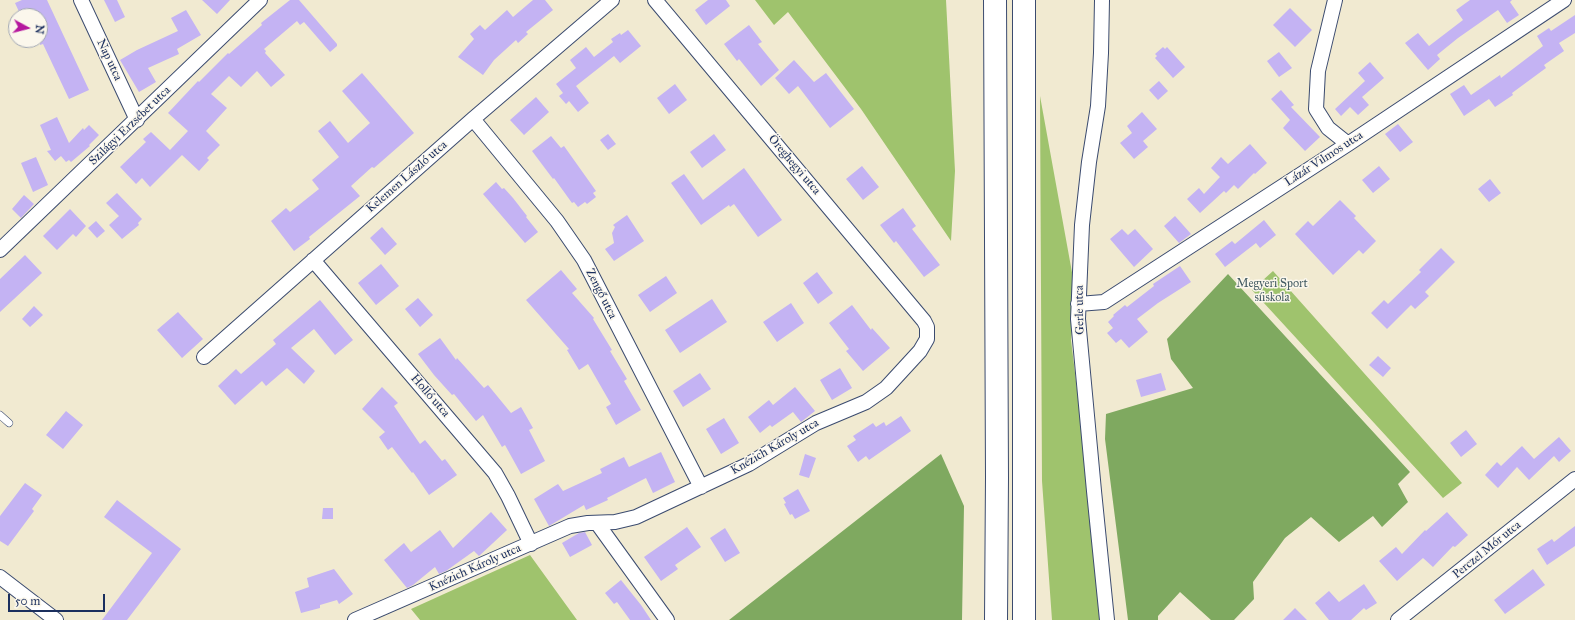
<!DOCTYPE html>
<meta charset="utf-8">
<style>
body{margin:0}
#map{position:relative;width:1575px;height:620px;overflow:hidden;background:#f1ead1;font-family:"IM FELL Great Primer",serif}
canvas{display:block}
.north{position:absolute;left:8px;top:8px;width:40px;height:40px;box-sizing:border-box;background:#fbf7ec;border:1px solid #a1a7b3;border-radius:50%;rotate:97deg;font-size:11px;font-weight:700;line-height:16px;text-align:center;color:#1b2f5e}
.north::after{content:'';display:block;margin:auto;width:14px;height:18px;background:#b5179e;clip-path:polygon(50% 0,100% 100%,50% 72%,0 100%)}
.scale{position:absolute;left:8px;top:594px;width:97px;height:18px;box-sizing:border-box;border:2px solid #1b2f5e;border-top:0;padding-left:5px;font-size:12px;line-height:14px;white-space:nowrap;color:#1b2f5e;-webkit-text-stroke:3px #fbf7ec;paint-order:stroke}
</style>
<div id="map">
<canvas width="1575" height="620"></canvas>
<div class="north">N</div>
<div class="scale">50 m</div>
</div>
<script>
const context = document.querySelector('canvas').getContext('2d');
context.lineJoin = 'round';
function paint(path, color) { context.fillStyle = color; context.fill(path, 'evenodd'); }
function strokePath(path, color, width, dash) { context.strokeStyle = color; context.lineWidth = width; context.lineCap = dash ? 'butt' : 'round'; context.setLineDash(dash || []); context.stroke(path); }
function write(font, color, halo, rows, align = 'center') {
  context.font = font + ' "IM FELL Great Primer",serif'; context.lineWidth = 3; context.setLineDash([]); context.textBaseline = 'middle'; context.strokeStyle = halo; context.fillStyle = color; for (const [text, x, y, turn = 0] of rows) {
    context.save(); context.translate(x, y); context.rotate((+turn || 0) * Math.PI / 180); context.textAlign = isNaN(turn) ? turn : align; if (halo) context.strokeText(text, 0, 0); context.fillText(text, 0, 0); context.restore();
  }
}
paint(new Path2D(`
 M755,0H946L955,171L951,241L861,109L788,12L774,25Z
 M1040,96L1075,289L1071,340L1105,620H1052L1042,481Z
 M1273,271L1462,483L1443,498L1252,290Z
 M530,555L577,620H420L411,609Z`), '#9fc36d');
paint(new Path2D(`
 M1228,274L1410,472L1398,484L1408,502L1382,527L1373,516L1339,542L1311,517L1285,538L1253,582L1254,599L1234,620H1211L1180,592L1158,616V620H1128L1105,439L1106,414L1193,388L1171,359L1167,339Z
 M941,454L964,506L962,620H729Z`), '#7fa960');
paint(new Path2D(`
 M22,0H47L89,90L69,99L43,44L40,45V16H21L15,3Z
 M104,0H117L125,17L115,22Z
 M202,0H230L217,14Z
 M290,0H299L337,44V46L330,52L304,22L300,25L297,21L264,49L266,51L265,53L285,75L271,87L257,71L241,87L229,76L211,94L227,108L206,131L220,145L207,158L209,160L199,171L182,155L150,187L142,178L136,184L120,167L146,142L143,139L151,132L170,150L188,131L168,113L198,81L199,82L228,53L229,54L262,25L261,23Z
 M533,0H545L553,10L526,32L528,34L518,43L516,40L494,60L483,75L458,57L474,39L470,34L480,25L485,30L507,10L513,17Z
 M708,0H726L730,6L706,25L695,10Z
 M1470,0H1512L1510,2L1519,15L1507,23L1498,10L1458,38L1437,55L1440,59L1428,70L1405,43L1418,33L1429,46L1463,20L1456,10Z
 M1290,8L1312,30L1295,47L1273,25Z
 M186,10L201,35L177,49L179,54L148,68L156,82L139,92L120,60L137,50L178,31L171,18Z
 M1575,15V33L1559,43L1564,51L1544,65L1546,68L1512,93L1513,95L1495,107L1489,99L1464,116L1450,94L1464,85L1471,95L1500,75L1501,78L1543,46L1537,36L1549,28L1551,31Z
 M749,25L762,42L758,44L779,70L761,86L739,59L737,61L724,44Z
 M628,30L641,46L620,63L614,56L576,86L589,103L578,112L569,101L566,104L559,96L563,93L556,84L576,68L570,60L586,47L594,57L613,42L611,39L620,33L621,35Z
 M1163,47L1165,49L1167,47L1185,67L1173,78L1155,58L1157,56L1155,54Z
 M1279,52L1292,68L1279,77L1267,61Z
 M794,60L814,82L826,73L854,109L830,128L798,86L789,94L775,78Z
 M1370,62L1384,78L1362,97L1369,105L1358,115L1350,107L1341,116L1335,109L1365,81L1358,73Z
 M362,73L414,133L374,168L372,167L351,186L360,196L309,237L310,239L294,251L271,221L286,208L290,212L319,189L312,180L339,157L318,131L330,121L348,143L370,123L342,91Z
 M1159,81L1168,91L1158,100L1149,90Z
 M675,84L687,100L669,114L657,98Z
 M1281,90L1294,105L1291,107L1320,137L1305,151L1283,128L1290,120L1271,99Z
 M536,97L549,112L524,135L510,120Z
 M1142,112L1157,129L1143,141L1148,147L1134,159L1120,143L1132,133L1127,126Z
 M57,117L69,143L83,128L84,130L89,125L99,135L89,145L90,146L71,162L69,160L66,162L61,156L55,161L47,151L51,150L40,125Z
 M1398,124L1413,142L1400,152L1385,134Z
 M608,134L616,144L608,150L600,140Z
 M714,134L726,150L702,168L690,152Z
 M551,136L561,148L564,146L596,191L593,193L596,197L587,204L585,202L578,207L574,202L572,203L554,178L553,179L532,151Z
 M1250,144L1267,163L1255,174L1254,173L1238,189L1234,185L1226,193L1224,191L1200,213L1187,199L1199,188L1204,194L1220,177L1211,168L1221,157L1228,164Z
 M36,157L48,185L33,192L21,163Z
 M862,166L879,187L863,200L846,179Z
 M1379,166L1390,179L1373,193L1362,180Z
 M744,168L782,220L758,237L734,204L730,207L729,205L701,225L671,183L684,174L703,200Z
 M1490,179L1501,193L1489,202L1478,189Z
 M496,182L502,189L504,188L513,198L527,216L526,217L538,232L525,243L483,194Z
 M117,193L142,219L138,223L139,225L122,239L109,225L119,216L106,203Z
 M24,195L34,204L21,218L12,209Z
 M1340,200L1356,216L1354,218L1376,241L1363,254L1359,250L1333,275L1295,234L1308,221L1313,226Z
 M903,208L916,226L912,229L940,265L924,277L896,241L894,243L880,225Z
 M70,209L86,226L76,237L73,234L57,250L43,236Z
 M627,215L644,241L614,261L605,249L614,243L612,233L615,227L613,225Z
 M1175,216L1191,234L1179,243L1164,226Z
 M1264,220L1276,235L1260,248L1256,243L1225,267L1215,254L1232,241L1235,244Z
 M96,221L105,231L97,238L88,228Z
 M382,227L397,244L385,255L370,238Z
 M1122,229L1128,235L1135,229L1153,249L1134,267L1110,239Z
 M1441,248L1455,262L1425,292L1429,296L1415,309L1411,305L1387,329L1371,313L1384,300L1388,304L1421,272L1419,270Z
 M25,255L42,273L0,312V279Z
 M381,264L399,286L376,305L358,283Z
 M1180,266L1191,282L1158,303L1137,319L1148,332L1129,348L1121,339L1116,343L1107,333L1113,328L1108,322L1114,316L1113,315L1125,305L1127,307L1154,286L1153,284Z
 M561,270L577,289L572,293L594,318L593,319L612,350L610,351L627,379L624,381L641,410L616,425L606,407L611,404L588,364L579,370L567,350L569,349L526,300Z
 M817,272L833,293L818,304L803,283Z
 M666,276L677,293L650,312L638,295Z
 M418,298L433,315L420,327L405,309Z
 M712,299L727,322L680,353L665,330Z
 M320,300L353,340L335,355L314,329L291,348L315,371L304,384L287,368L266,386L262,381L235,405L218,386L236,369L241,374L276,344L273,340Z
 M791,303L804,323L777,342L763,322Z
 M852,305L871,330L872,328L890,348L863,371L846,351L849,349L829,323Z
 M34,306L43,315L30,327L22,319Z
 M178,312L203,339L182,358L157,330Z
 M440,338L456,360L457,358L484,388L488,385L511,413L521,407L533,428L529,430L545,461L521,474L505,445L502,447L483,415L476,421L454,394L452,395L434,375L418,354Z
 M1378,356L1391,368L1383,377L1369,365Z
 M840,368L852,388L832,400L820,380Z
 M700,373L711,389L683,407L673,391Z
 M1161,373L1166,390L1141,397L1136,380Z
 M382,387L398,403L394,406L420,444L425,440L442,461L445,459L457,475L429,495L413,472L412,473L392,447L388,450L379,437L385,432L362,409Z
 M795,387L815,411L801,422L793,412L772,427L770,425L760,433L748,417L769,400L773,405Z
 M66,411L83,425L63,449L46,435Z
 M901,416L911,431L869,460L866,456L858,462L847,446L856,440L853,436L873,423L876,427L884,422L886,426Z
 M724,418L739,443L721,454L706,429Z
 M1466,430L1477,444L1461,457L1450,443Z
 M1559,437L1571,451L1559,462L1554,456L1529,480L1517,467L1498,488L1485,475L1497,462L1501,466L1522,446L1534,459Z
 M661,452L675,482L653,493L646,478L607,498L608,500L586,510L584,505L549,526L534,499L558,484L563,491L602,473L600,469L624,457L629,467Z
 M805,454L816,458L809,478L799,475Z
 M25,483L42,495L32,509L34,511L8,546L0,541V516Z
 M798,489L810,511L795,519L792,514L790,515L784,504L786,503L783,498Z
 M117,500L181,549L127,620H102L152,553L104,517Z
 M323,508H333V519H322Z
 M491,512L507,530L479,556L474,551L446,571L439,574L435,567L413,585L407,588L384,560L404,543L411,552L440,530L453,548Z
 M1447,512L1468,535L1455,547L1453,546L1433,567L1423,558L1397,581L1379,561L1396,547L1402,554L1425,530L1426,531Z
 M1575,526V546L1547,565L1537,549L1552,539L1554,542Z
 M687,527L701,547L675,565L678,569L661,581L644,557Z
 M725,528L740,553L725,562L710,538Z
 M585,532L592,545L570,557L562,543L579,533Z
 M334,569L353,594L339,604L337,600L320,605V608L301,613L295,592L309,587L307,578Z
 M1533,569L1545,585L1505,614L1494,600Z
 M621,580L641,605L651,620H630L617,602L614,604L605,593Z
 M1364,584L1377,603L1366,610L1364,608L1351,620H1329L1315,603L1329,591L1339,602Z
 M1295,608L1307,620H1283Z`), '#c4b3f3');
const lane = new Path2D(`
 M0,415L9,423`);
const street = new Path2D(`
 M81,0L137,120
 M1102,0L1101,53L1098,106L1089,162L1082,225L1078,319L1094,491L1107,620
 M1335,0L1318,71L1316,109L1328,128L1348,144
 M473,119L557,221L584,260L701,487
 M0,250L260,0
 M313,260L495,473L508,496L531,544
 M1078,304L1104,302L1348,144L1564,0
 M204,357L473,119L612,0
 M597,523L667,620
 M0,577L56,620
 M355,620L570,526L588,523L615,522L636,517L749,464L816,423L866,402L886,388L920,351L927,339V327L924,321L655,0
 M1398,620L1575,479`);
const highway = new Path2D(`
 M995,0L997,477L996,620
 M1024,0V620`);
strokePath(lane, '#3b4b6f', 8);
strokePath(street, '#3b4b6f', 16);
strokePath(highway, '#3b4b6f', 24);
strokePath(lane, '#fff', 7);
strokePath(street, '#fff', 14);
strokePath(highway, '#fff', 22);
write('12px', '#1b2f5e', '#fbf7ec', [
 ["Nap utca",109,60,65],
 ["Szilágyi Erzsébet utca",130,126,-44],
 ["Lázár Vilmos utca",1324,159,-33],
 ["Öreghegyi utca",794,165,50],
 ["Kelemen László utca",407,177,-41],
 ["Zengő utca",601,294,63],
 ["Gerle utca",1080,310,-91],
 ["Holló utca",430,396,49],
 ["Knézich Károly utca",775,447,-30],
 ["Perczel Mór utca",1487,550,-39],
 ["Knézich Károly utca",475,568,-24]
]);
write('12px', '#435b62', '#fbf7ec', [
 ["Megyeri Sport",1272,284],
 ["síiskola",1272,298]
]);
</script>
